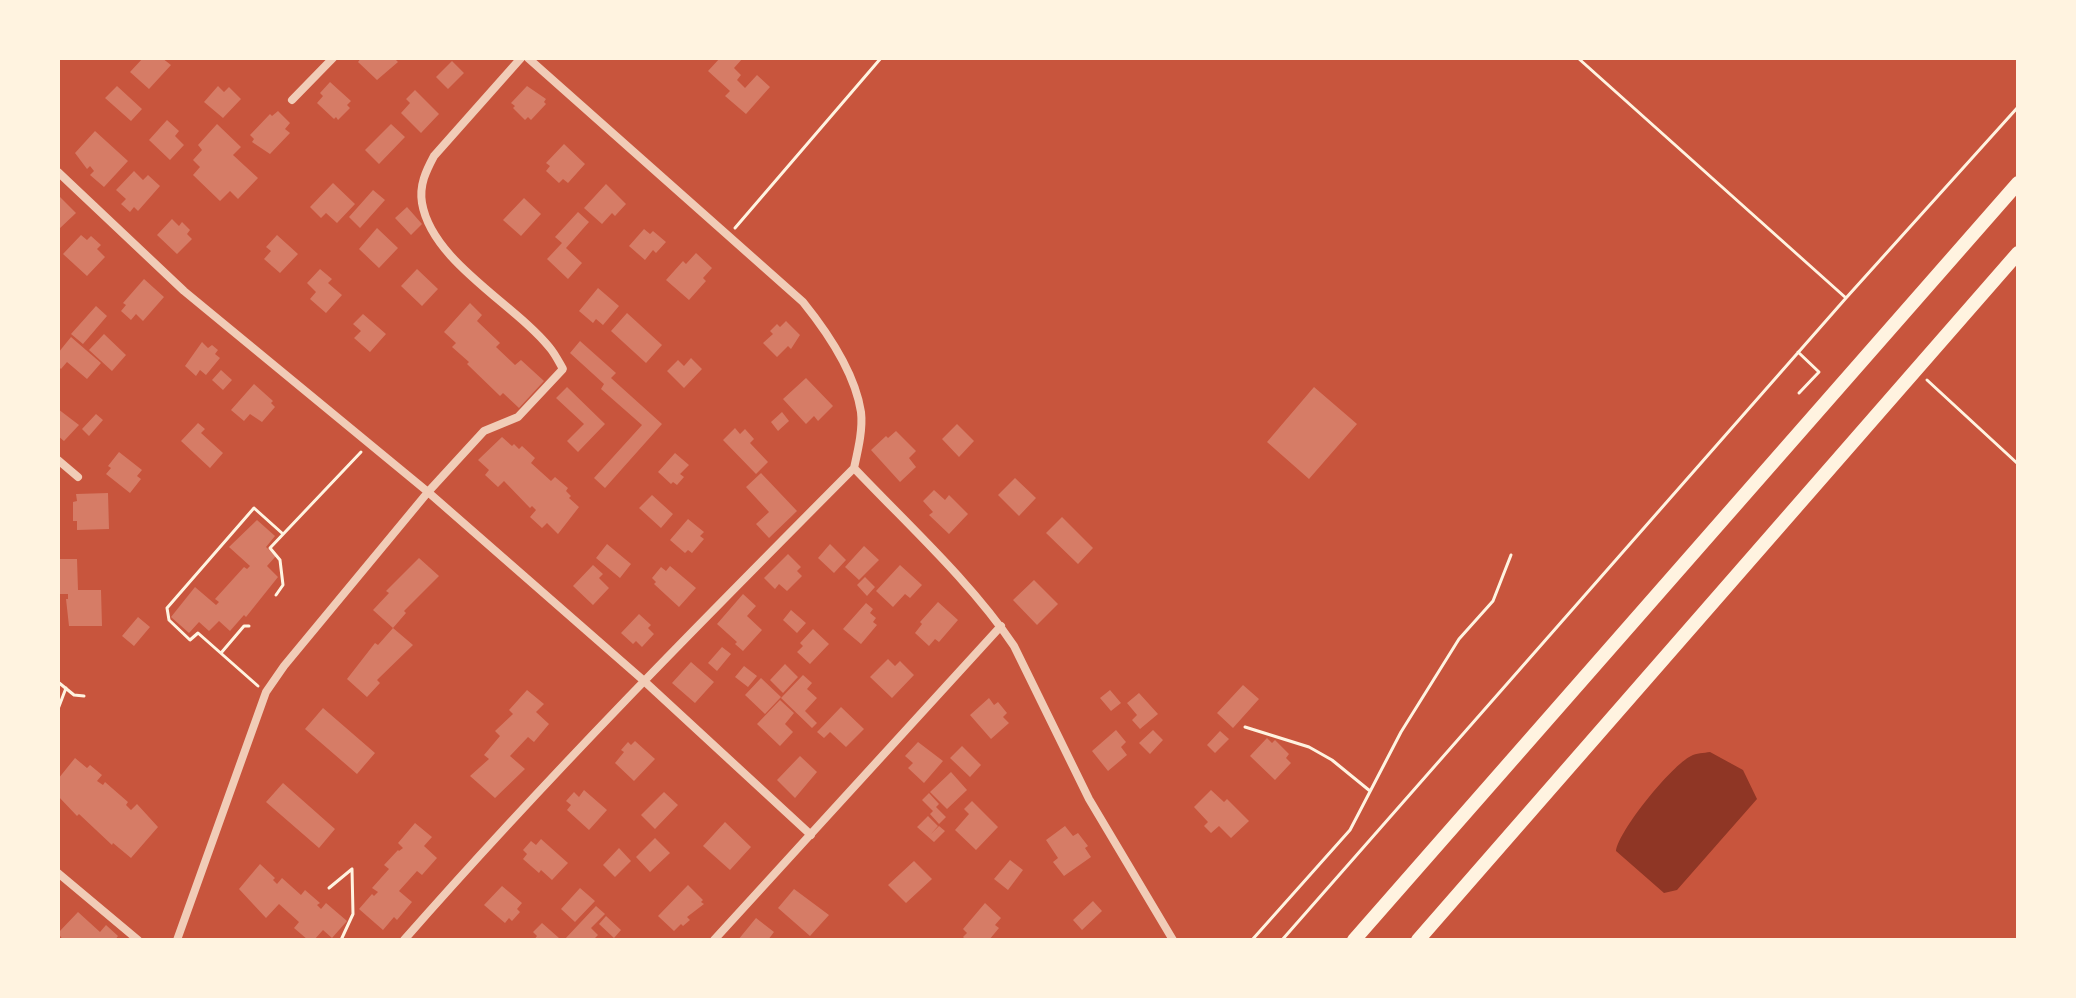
<!DOCTYPE html>
<style>
body{margin:0}
#map{position:relative;width:2076px;height:998px;overflow:hidden;background:#c8553d;font-family:Merriweather,serif}
canvas{display:block}
.frame{position:absolute;inset:0;border:60px solid #fff3e0;pointer-events:none}
</style>
<div id="map">
<canvas width="2076" height="998"></canvas>
<div class="frame"></div>
</div>
<script>
const context = document.querySelector('canvas').getContext('2d');
context.lineJoin = 'round';
function paint(path, color) { context.fillStyle = color; context.fill(path, 'evenodd'); }
function strokePath(path, color, width, dash) { context.strokeStyle = color; context.lineWidth = width; context.lineCap = dash ? 'butt' : 'round'; context.setLineDash(dash || []); context.stroke(path); }
paint(new Path2D(`
 M1710,752L1743,770L1757,799L1677,890L1664,893L1616,851C1619,830 1672,765 1691,756C1696,753 1704,753 1710,752Z`), '#8f3625');
paint(new Path2D(`
 M143,58H162L171,65L149,89L130,72Z
 M361,58H394L398,62L377,80L358,62Z
 M720,58H743L734,68L741,75L737,80L745,88L757,75L770,87L746,114L725,96L730,91L708,71Z
 M452,61L464,73L448,89L436,77Z
 M330,82L351,101L347,105L350,108L338,120L336,117L334,119L317,103L323,96L320,93Z
 M117,86L142,109L131,121L105,98Z
 M218,86L224,92L229,87L241,99L223,118L204,102Z
 M527,86L546,99L544,102L546,104L531,120L528,117L525,120L513,108L515,106L511,103Z
 M415,90L439,114L421,133L401,113L410,103L406,99Z
 M278,111L290,123L285,129L290,133L270,154L252,142L254,139L250,135L270,114L272,116Z
 M167,120L179,131L175,136L184,145L170,160L149,140Z
 M217,124L241,147L233,155L258,178L238,199L230,191L220,201L193,175L200,167L193,160L202,150L198,145Z
 M391,124L405,137L379,164L365,150Z
 M95,131L128,161L104,187L90,175L94,171L90,166L87,169L75,153Z
 M564,144L585,164L568,183L563,179L559,183L546,171L550,166L546,163Z
 M134,171L143,180L148,175L160,186L138,211L134,207L130,212L121,204L126,199L116,190Z
 M333,183L355,204L337,223L326,213L321,218L310,207Z
 M606,184L626,204L615,216L612,213L602,224L584,208Z
 M373,190L385,200L360,228L349,217Z
 M58,195L76,213L58,230Z
 M524,198L541,214L521,236L503,220Z
 M407,207L422,224L411,235L395,218Z
 M578,212L589,222L566,248L582,263L568,279L547,259L562,243L555,237Z
 M172,219L179,226L182,222L190,230L187,234L192,239L177,254L157,235Z
 M377,228L398,248L379,268L359,249Z
 M644,229L650,234L653,231L666,242L656,253L653,250L645,260L629,246Z
 M81,235L87,240L91,236L101,245L97,249L105,257L87,276L63,254Z
 M277,235L298,254L280,273L264,259L271,251L266,247Z
 M696,253L712,268L703,278L706,281L689,300L666,280L683,261L686,264Z
 M320,269L332,279L328,283L342,295L326,313L310,299L316,292L307,283Z
 M417,269L438,289L422,306L401,286Z
 M144,279L164,297L143,321L136,314L131,320L121,311L126,305L123,303Z
 M598,288L619,306L603,325L596,319L593,323L579,311Z
 M470,303L482,315L477,321L500,343L496,347L515,365L521,360L544,381L519,408L503,393L500,396L467,364L469,362L452,347L456,343L444,332Z
 M96,306L107,316L83,344L71,334Z
 M627,313L662,345L646,363L611,331Z
 M363,314L386,334L370,352L354,338L361,331L353,324Z
 M786,321L800,335L791,349L788,346L777,357L763,343L773,334L770,331L777,324L780,327Z
 M104,334L126,355L112,371L89,350Z
 M71,337L101,363L87,379L67,362L61,369L58,366V353Z
 M580,341L616,373L611,378L662,424L605,488L594,478L642,425L601,389L604,384L570,353Z
 M202,342L208,348L212,345L218,350L215,354L220,358L206,375L200,370L196,376L185,366Z
 M691,358L702,369L684,388L667,371L678,360L684,366Z
 M221,370L232,380L223,390L212,380Z
 M806,378L833,406L818,421L814,416L806,424L783,399Z
 M254,384L273,401L271,403L275,407L262,422L250,414L244,421L231,410Z
 M567,387L605,424L578,452L567,441L584,424L556,398Z
 M1314,387L1357,424L1309,479L1267,442Z
 M58,409L79,425L64,441L58,436Z
 M782,412L789,421L778,431L771,422Z
 M96,414L103,420L89,436L82,429Z
 M198,423L205,429L201,433L223,453L210,468L181,441Z
 M957,424L974,441L959,457L942,439Z
 M735,428L740,434L745,429L754,439L750,443L768,462L756,474L723,440Z
 M896,431L916,451L909,458L916,467L900,482L871,450L886,436L888,438Z
 M502,437L512,446L514,444L519,449L522,446L535,458L531,463L551,481L555,477L568,488L566,491L571,496L569,498L579,507L558,534L547,523L542,528L530,517L536,510L532,506L530,508L504,481L498,487L485,475L489,470L478,460Z
 M119,452L142,470L137,476L141,479L130,493L106,474L111,468L108,466Z
 M675,453L689,465L680,474L684,477L677,485L673,482L671,484L658,472Z
 M761,473L797,511L769,538L756,524L769,512L746,487Z
 M1015,478L1036,498L1019,516L998,495Z
 M934,490L945,500L949,495L968,514L949,534L929,515L933,512L923,501Z
 M108,493L109,529L77,530V521H73V502L77,501L76,494Z
 M652,495L673,514L661,528L639,508Z
 M1062,517L1093,548L1078,564L1046,533Z
 M688,519L704,532L700,536L704,539L692,553L688,550L685,553L670,540Z
 M257,520L275,536L266,547L276,556L267,566L278,577L246,617L244,615L230,631L219,621L209,631L199,622L189,633L171,617L195,587L216,605L219,602L215,599L244,567L247,569L250,566L229,547Z
 M607,544L631,564L620,578L596,558Z
 M830,544L846,560L834,573L818,558Z
 M864,546L879,560L859,580L845,567Z
 M788,554L801,567L797,571L802,576L787,591L779,584L775,589L764,578Z
 M419,558L439,576L404,611L406,613L393,628L373,610L389,593L386,591Z
 M58,559H77L78,590H101L102,626H69L66,599H68V594H58Z
 M593,565L603,574L599,578L609,588L593,605L573,586Z
 M900,565L922,585L910,598L905,594L893,607L876,591Z
 M670,566L696,588L679,607L654,584L656,582L652,578L661,567L666,571Z
 M865,577L875,587L867,596L857,585Z
 M1034,580L1058,604L1037,625L1013,600Z
 M743,594L756,606L747,616L762,630L743,651L735,644L737,642L717,624Z
 M938,602L958,620L939,642L935,639L929,646L915,633L922,624L920,622Z
 M866,603L873,609L870,613L876,618L873,622L877,625L861,644L843,629Z
 M791,610L806,623L797,633L783,620Z
 M639,614L651,625L648,628L654,634L642,647L636,641L633,644L621,633Z
 M138,617L150,627L134,646L122,636Z
 M393,628L413,645L377,680L380,683L367,697L347,679L375,643L378,645Z
 M813,629L829,644L810,664L797,652L803,646L800,643Z
 M722,647L731,654L717,671L708,663Z
 M888,659L895,666L900,661L914,675L892,698L870,677Z
 M691,662L714,682L695,703L672,683Z
 M785,664L798,677L783,693L770,680Z
 M744,666L757,676L748,687L735,677Z
 M803,675L812,683L807,689L817,698L805,711L817,723L812,728L781,698Z
 M761,678L781,697L765,714L745,695Z
 M1243,685L1259,699L1233,728L1217,713Z
 M527,690L544,704L536,712L549,724L534,742L528,737L510,756L525,769L495,798L470,776L489,759L484,755L500,736L495,731L513,714L509,710Z
 M1110,690L1121,703L1111,711L1100,698Z
 M1139,693L1158,714L1140,729L1132,720L1137,715L1127,703Z
 M989,698L994,705L998,702L1007,713L1003,717L1009,723L991,739L970,715Z
 M780,700L794,713L785,724L793,732L780,746L757,724Z
 M841,707L864,729L846,747L830,732L824,738L817,732Z
 M323,708L375,753L357,774L305,729Z
 M1116,730L1126,742L1121,747L1127,755L1108,771L1092,751Z
 M1153,730L1163,740L1150,754L1139,743Z
 M1220,731L1229,739L1215,753L1207,745Z
 M1267,738L1272,743L1275,740L1289,754L1286,758L1291,763L1275,780L1250,756Z
 M635,741L655,759L634,781L615,763L624,752L621,750L628,742L631,745Z
 M918,742L943,761L924,783L908,768L913,763L905,756Z
 M962,746L981,765L970,777L950,758Z
 M800,756L817,772L795,798L777,780Z
 M75,758L87,768L90,765L102,775L97,781L103,785L105,782L128,802L126,805L131,810L137,804L158,827L131,858L113,843L112,845L79,814L77,816L58,796V779Z
 M951,772L967,790L947,809L930,792Z
 M283,783L335,829L319,848L266,802Z
 M584,790L607,810L589,830L567,810L571,805L566,801L574,792L579,797Z
 M1211,790L1224,802L1227,799L1249,821L1231,838L1219,826L1211,833L1204,826L1208,822L1194,807Z
 M664,792L678,805L655,829L641,815Z
 M929,793L939,804L936,807L946,817L939,824L930,814L933,811L922,800Z
 M972,801L998,827L976,850L955,830L969,814L964,809Z
 M928,816L938,826L931,834L939,826L945,831L934,842L917,827Z
 M725,822L751,847L730,870L703,846Z
 M415,823L432,837L424,846L437,858L422,875L417,871L399,891L412,902L397,920L394,917L383,930L359,909L372,894L374,896L378,892L372,888L389,869L384,865L398,850L399,851L403,848L398,843Z
 M1065,826L1073,836L1078,833L1088,846L1085,848L1091,857L1064,876L1053,862L1058,858L1046,840Z
 M655,838L670,853L650,872L636,857Z
 M541,839L568,863L552,880L541,870L539,873L523,859L527,854L523,850L531,841L536,845Z
 M619,848L631,861L615,877L603,865Z
 M1010,860L1023,870L1008,890L994,879Z
 M914,861L932,879L906,903L888,885Z
 M260,864L275,878L273,880L277,884L282,878L301,895L305,890L320,903L317,905L321,909L326,903L347,921L332,938L323,930L314,940H308L294,928L299,922L279,904L266,918L239,889Z
 M688,885L703,900L701,902L704,904L687,917L690,920L683,926L681,924L674,931L658,916Z
 M502,886L522,903L517,909L520,912L512,921L509,918L505,923L484,905Z
 M580,888L595,901L575,922L561,909Z
 M794,889L829,915L810,936L778,908Z
 M1093,901L1102,911L1082,930L1073,920Z
 M985,903L1001,918L995,925L999,928L989,940H966L963,937L967,933L963,929Z
 M596,906L605,914L591,928L598,935L593,940H564Z
 M78,912L100,932L106,925L118,936L115,940H63L58,933Z
 M606,916L621,930L614,938L599,924Z
 M756,918L774,932L768,940H738Z
 M542,923L559,938L557,940H534L537,936L533,932Z`), '#d67c66');
strokePath(new Path2D(`
 M1578,58L1846,298
 M735,228L881,58
 M1798,352L1819,372L1799,393
 M1927,380L2018,464
 M276,595L283,585L280,560L270,548L361,452
 M221,653L244,626H249
 M58,682L74,695L84,696
 M258,686L198,633L190,640L169,620L167,608L254,508L283,534
 M58,709L66,688
 M1245,727L1309,747L1332,760L1370,791
 M329,888L352,869
 M341,940L353,914L352,869
 M1252,940L1350,830L1401,732L1459,639L1493,601L1511,555
 M1282,940L1846,298L2018,107`), '#fff3e0', 3);
strokePath(new Path2D(`
 M528,58L803,302C828,333 855,373 861,412C863,430 858,450 854,468C908,525 970,581 1014,646L1089,799L1173,940
 M292,100L333,58
 M58,172L184,291L428,492L643,680L811,835
 M58,460L78,477
 M58,873L138,940
 M177,940L266,692L284,666L428,492L484,431L518,417L563,369C559,362 555,354 550,348C515,304 432,262 422,203C419,185 426,171 434,156L521,58
 M404,940C548,776 701,622 854,468
 M714,940L1001,626`), '#f1ccb7', 8);
strokePath(new Path2D(`
 M1354,940L2018,183
 M1418,940L2018,253`), '#fff3e0', 14);
</script>
